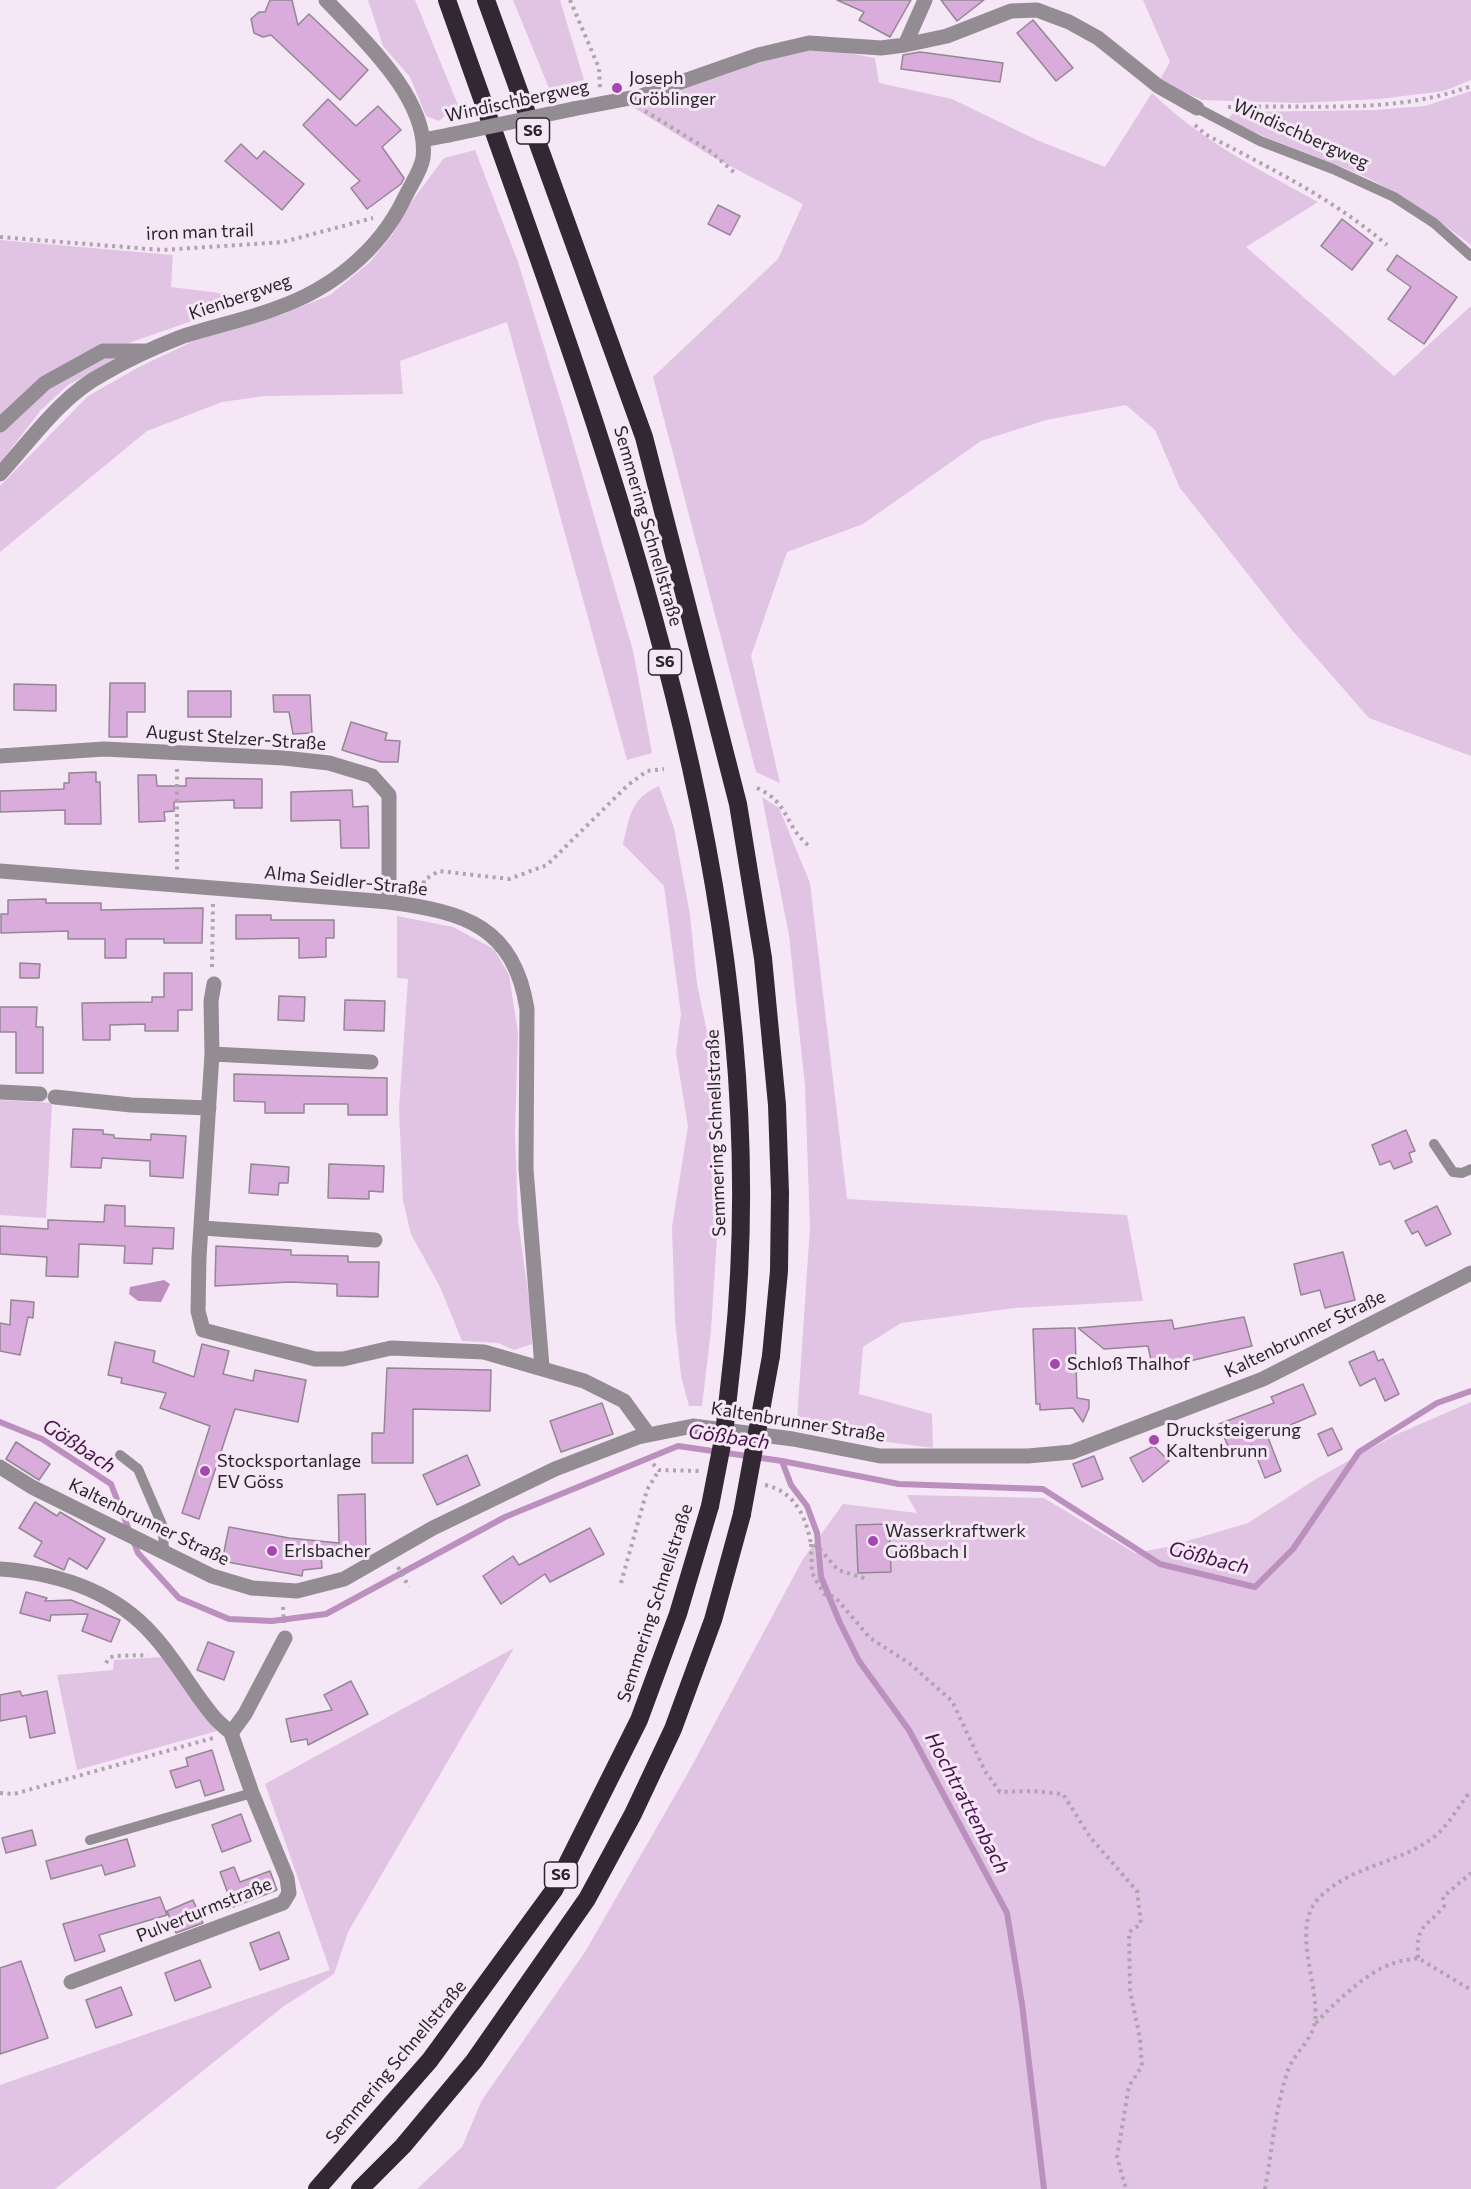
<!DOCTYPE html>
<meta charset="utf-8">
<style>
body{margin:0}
canvas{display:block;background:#f5e7f5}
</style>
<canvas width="1471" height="2189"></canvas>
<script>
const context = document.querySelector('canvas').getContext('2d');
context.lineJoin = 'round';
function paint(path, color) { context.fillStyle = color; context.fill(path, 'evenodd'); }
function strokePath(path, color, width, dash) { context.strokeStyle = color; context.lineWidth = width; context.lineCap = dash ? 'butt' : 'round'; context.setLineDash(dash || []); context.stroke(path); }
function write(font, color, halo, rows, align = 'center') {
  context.font = font + ' Commissioner,sans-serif'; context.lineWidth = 6; context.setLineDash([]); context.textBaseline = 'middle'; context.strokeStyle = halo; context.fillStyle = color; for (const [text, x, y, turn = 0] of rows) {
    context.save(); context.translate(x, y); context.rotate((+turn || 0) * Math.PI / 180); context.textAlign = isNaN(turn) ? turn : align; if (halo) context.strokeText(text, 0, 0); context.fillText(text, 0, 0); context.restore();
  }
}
paint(new Path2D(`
 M368,0H415L458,105L439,121L426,116L410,77L383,46Z
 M513,0H560L584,80L549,88Z
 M1143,0H1471V80L1444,91L1379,99L1299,103L1202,100L1159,81L1170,62Z
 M801,51H838L875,58L879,83L952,99L1039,141L1105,167L1152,93C1200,140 1260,170 1318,202L1246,247L1394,376L1471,306V756L1369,718L1291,629L1180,488L1155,430L1126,405L1046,420L981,441L863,524L787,552L751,656L780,783L756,772L653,377L778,259L803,204L711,156L633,107L748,66Z
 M1471,91V245C1436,218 1399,192 1359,174C1316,155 1270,142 1228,119L1232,114L1239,112L1374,110L1425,106Z
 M475,150L518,262L566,418L633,651L652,753L627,760L507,322L400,361L403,394L265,396L222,402L147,431L0,552V486L88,396L139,367L198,339L281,315L330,295L370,262L393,234L406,209L444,158Z
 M0,240L173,255L171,287L235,295L215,313L120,346L112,362L68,385L41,410L0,463Z
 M659,786L674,828L690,915L697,984L716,1075L719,1206L711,1330L702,1406H689L681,1376L675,1320L672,1227L688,1126L676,1053L681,1014L664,886L623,844C630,816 630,799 659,786Z
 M762,797L779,808L810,883L847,1199L1127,1215L1143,1301L1015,1308L901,1323L863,1347L859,1394L932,1414L933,1448L865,1439L797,1421L810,1227L805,1086L789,935Z
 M397,916L453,927L494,949L509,975L518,1033L515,1133L518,1221L530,1306L532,1344L514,1350L498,1343L462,1341L440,1287L411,1234L403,1201L399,1109L408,979L397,978Z
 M0,1100L52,1103L46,1218L0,1215Z
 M1471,1402V2189H417L462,2147L482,2100L585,1952L688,1773L803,1559L843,1504L917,1513L907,1495L1044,1498L1135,1553L1167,1547L1248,1523L1316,1479L1395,1435Z
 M514,1648L348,1932L334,1974L284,2006L55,2189H0V2085L330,1970L265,1784Z
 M162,1657L217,1731L77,1770L57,1675L113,1670L114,1660Z`), '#e1c4e3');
paint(new Path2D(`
 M164,1280L170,1284L161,1302L138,1301L129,1294L130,1287Z`), '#bb8fbe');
strokePath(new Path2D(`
 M0,1422L42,1439L111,1484L138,1553L179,1598L229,1619L272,1621L326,1614L505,1517L678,1446L782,1461L899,1484L1043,1489L1160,1564L1255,1587L1293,1549L1359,1452L1437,1403L1471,1391
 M782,1461L791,1485L807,1506L817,1533L821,1577L840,1623L859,1661L909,1730L1007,1913L1022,2004L1044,2189`), '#bb8fbe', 6);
const building = new Path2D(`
 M270,0H292L298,25L309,14L368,70L340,100L271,35L263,37L254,33L251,19L259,12H265Z
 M837,0H911L890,37L859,20L864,12Z
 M941,0H984L957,21Z
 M1033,20L1073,68L1056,81L1017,33Z
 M920,52L1003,63L1000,82L901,69L903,55Z
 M328,99L356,126L378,106L401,130L382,147L404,178L401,184L367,209L351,188L360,181L303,125Z
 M241,144L257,159L264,151L304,184L282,210L225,161Z
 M718,205L740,216L730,235L708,224Z
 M1342,219L1373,243L1352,270L1321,246Z
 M1397,255L1457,297L1424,344L1388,319L1411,287L1387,270Z
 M110,683H145V712H127V737H109Z
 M14,684L56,685V711L14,710Z
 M188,691H231V717H188Z
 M273,695H310L312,733L293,734L289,712H274Z
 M351,722L387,733L385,740L400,741L398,762H381L342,750Z
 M96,772V782H100L101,824H65V810L0,812V791L64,789V783H69V773Z
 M138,775H156L157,786H186V778L262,779V808H234V800L174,802V811L164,812L165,821L139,822Z
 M352,790L353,807L368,806L369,848H341L340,820L291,821V792Z
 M46,899V903H101V910L203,908L202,943H164V939H126V958H105V939H68V931L1,933V914H8V900Z
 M236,915H271V920H334V938H326V957L299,958V938L236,939Z
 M20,963L40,964L39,978H20Z
 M164,973H192V1010H178V1031H145V1024L110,1025V1040H83L82,1003L152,1002V997H164Z
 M279,996L305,997L304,1021L278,1020Z
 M345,1000L385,1001L384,1031L344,1030Z
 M0,1007H37L36,1027H43V1073H16V1032H0Z
 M234,1074L387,1078V1115H348V1104H304V1113H265V1102L234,1101Z
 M73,1129L103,1130V1134L114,1135V1138L151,1140V1134L186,1136L183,1178L150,1176V1161L102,1158L101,1168L71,1167Z
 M1406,1130L1415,1151L1409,1153L1412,1162L1394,1169L1390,1161L1380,1165L1372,1145Z
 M251,1164L289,1167L288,1183H279L278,1195L249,1193Z
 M329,1164L384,1166L383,1192L369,1191V1199L328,1198Z
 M105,1205L125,1206V1226L174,1228L173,1249L153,1248L152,1264L124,1263L125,1246L79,1244L78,1277L46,1276L47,1257L0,1254V1226L48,1229V1220L104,1222Z
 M1437,1206L1451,1234L1426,1246L1418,1231L1412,1234L1405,1221Z
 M216,1246L291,1250V1255L348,1256V1262H379L378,1297L337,1296V1284L290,1282L215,1286Z
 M1343,1252L1355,1300L1325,1308L1320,1290L1301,1295L1294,1264Z
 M11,1300L34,1302L33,1318L28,1317L20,1355L0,1351V1323L10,1325Z
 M1244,1317L1252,1346L1153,1370L1148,1346L1104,1349L1078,1328L1172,1320L1174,1329Z
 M1070,1328H1075L1077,1398L1089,1400V1408L1083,1422L1073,1408L1040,1410V1404H1036L1033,1329Z
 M115,1342L155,1351L153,1362L194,1377L202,1344L229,1351L223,1374L253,1381L255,1370L306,1380L298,1422L235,1409L199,1519L182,1513L210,1426L160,1408L166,1393L121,1383L122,1378L108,1375Z
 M1374,1351L1378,1361L1383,1359L1399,1394L1385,1401L1375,1378L1360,1386L1349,1362Z
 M387,1368L491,1370L490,1411L413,1409V1463H372V1433H384Z
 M1303,1384L1316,1414L1267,1435L1281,1471L1265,1478L1252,1445L1231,1454L1219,1424L1274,1403L1271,1397Z
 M602,1403L613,1434L561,1452L550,1421Z
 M1332,1428L1342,1449L1328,1456L1318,1434Z
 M16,1442L50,1464L39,1480L6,1459Z
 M1154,1446L1169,1461L1143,1482L1130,1458Z
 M467,1455L480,1485L437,1505L423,1475Z
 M1094,1456L1103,1479L1082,1487L1073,1464Z
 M365,1494L366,1555H321L322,1568L303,1570L302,1576L222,1561L229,1527L289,1538L339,1543L338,1495Z
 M35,1502L57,1516L60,1512L105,1539L87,1569L69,1558L64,1570L34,1556L42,1542L19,1528Z
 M889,1524L891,1572L858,1573L856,1525Z
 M590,1528L604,1554L550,1582L545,1574L501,1604L483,1576L513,1556L519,1565Z
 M26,1592L47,1598L45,1601L71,1600L120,1620L111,1642L82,1631L88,1614L51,1615L50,1621L20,1613Z
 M208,1642L234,1652L224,1680L197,1670Z
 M351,1681L368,1714L308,1745L307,1739L291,1742L286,1719L332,1710L324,1695Z
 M20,1691L22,1696L47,1691L55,1733L30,1738L26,1716L0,1721V1695Z
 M212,1750L224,1790L205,1796L200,1780L176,1788L170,1771L188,1766L186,1758Z
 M241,1814L251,1841L222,1852L212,1825Z
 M32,1830L36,1845L6,1853L2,1838Z
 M127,1839L135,1866L105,1875L102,1865L51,1879L46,1861Z
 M234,1867L240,1882L270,1871L277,1890L233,1907L220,1872Z
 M160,1897L167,1915L99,1935L105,1951L75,1961L63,1924Z
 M193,1900L203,1923L176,1933L167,1911Z
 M279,1932L289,1959L260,1970L250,1943Z
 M200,1960L211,1987L175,2001L165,1973Z
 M21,1961L48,2038L0,2054V1968Z
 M121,1987L132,2015L96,2028L86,2000Z`);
paint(building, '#d9acdc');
strokePath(building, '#938793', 1.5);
strokePath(new Path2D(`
 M570,0L599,68L600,89
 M1228,107C1310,104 1393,115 1471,86
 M645,111L710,151L736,174
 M1195,125L1205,134C1268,167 1332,198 1387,245
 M0,237L162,250L283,242L373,218
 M177,769V870
 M757,788C790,803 784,825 808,845
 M423,891L424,880L439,871L509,879L547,865L628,785L647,771L664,769
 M212,967L213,903
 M653,1464L659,1470L699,1471
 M765,1485C794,1491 806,1516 811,1544L818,1547L838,1570L867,1579
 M811,1544L812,1573L824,1594L835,1597L870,1638L909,1663L952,1701L985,1771L1000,1792L1032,1791L1063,1794L1090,1837L1137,1891L1141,1924L1129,1932L1130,1990L1140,2039L1142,2066L1129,2086L1117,2157L1126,2189
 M398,1567L409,1587
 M621,1583L647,1490L659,1470
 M283,1607L284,1623
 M106,1663L109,1658L114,1656L148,1655
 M0,1793L14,1794L213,1738
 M1418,1958C1416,1923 1425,1930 1444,1906L1443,1897L1471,1873
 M1316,2023C1334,2003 1368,1971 1394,1963C1401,1960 1410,1960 1418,1958L1471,1990
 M1265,2189C1272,2151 1275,2110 1287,2073C1292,2055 1312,2041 1315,2022C1320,1986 1290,1927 1319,1898C1351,1865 1399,1864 1434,1837C1450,1824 1458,1806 1471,1791`), '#aea3ae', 4, [3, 4.5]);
strokePath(new Path2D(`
 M1197,108L1260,141L1333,169L1394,197L1434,223L1471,256
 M1434,1144L1453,1172L1462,1173L1471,1169
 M120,1455L138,1469L163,1527L164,1553
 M90,1840L252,1793`), '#938d93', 10);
strokePath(new Path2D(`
 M905,45L925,0
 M573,109L641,96L758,55L809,43L881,48L905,45L947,36L1011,11L1037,10L1069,22L1098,38L1158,86L1197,108
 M423,140L449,135
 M0,425L45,383L103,351H145
 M0,474C31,440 61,396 103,374C127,360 155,347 181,337C213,326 246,320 277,308C331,289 379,251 404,199C410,186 421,171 423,158C430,100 362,38 326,0
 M0,756L104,749L284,758L329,763L372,776L389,795V902
 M0,871L389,902C464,912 514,926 527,1009L526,1169L542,1367
 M214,984L211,1001L212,1054L199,1257L198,1311L203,1330L315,1359H343L391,1348L484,1352L584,1381L624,1401L648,1434
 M212,1054L371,1062
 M0,1092L40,1094
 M55,1097L131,1105L209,1108
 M202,1228L375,1240
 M0,1467L32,1487L212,1576L252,1588L297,1591L344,1579L433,1528L555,1469L638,1437L693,1426L793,1439L880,1456H1028L1072,1452L1263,1379L1471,1273
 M0,1569C57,1573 114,1591 153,1635C176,1660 192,1691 214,1717C219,1723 225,1727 231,1733
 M71,1982L283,1903L289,1893L287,1878L252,1793L231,1733L245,1714L285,1638`), '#938d93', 15);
strokePath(new Path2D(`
 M447,0C600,435 782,882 733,1352
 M486,0L644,437L738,804L763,958L777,1105L780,1193L779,1271L771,1356
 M317,2189L430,2060L554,1890L639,1720L678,1614L710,1506
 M360,2189L403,2146L474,2061L587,1899L633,1814L673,1729L713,1620L742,1514`), '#322833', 18);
strokePath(new Path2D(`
 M449,135L573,109`), '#938d93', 15);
strokePath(new Path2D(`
 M710,1506L724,1434L733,1352
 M742,1514L771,1356`), '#322833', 18);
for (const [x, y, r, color] of [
 [617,88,6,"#a646af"],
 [1055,1364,6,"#a646af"],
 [1154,1440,6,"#a646af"],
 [205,1471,6,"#a646af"],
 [873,1541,6,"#a646af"],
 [272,1551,6,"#a646af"]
]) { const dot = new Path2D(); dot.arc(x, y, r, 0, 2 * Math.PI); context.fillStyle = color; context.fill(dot); strokePath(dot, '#f5e7f5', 2); }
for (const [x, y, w] of [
 [533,131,33],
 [665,662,33],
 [561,1875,33]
]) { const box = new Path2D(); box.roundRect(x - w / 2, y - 13, w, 26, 4.5); context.fillStyle = '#f5e7f5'; context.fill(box); strokePath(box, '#29252a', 1.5); }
write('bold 16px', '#29252a', null, [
 ["S6",533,131],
 ["S6",665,662],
 ["S6",561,1875]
]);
write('18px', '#29252a', '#f5e7f5', [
 ["Joseph",629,78],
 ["Gröblinger",629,99],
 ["Schloß Thalhof",1067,1364],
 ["Drucksteigerung",1166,1430],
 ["Kaltenbrunn",1166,1451],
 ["Stocksportanlage",217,1461],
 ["EV Göss",217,1482],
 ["Wasserkraftwerk",885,1531],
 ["Gößbach I",885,1552],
 ["Erlsbacher",284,1551]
], 'left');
write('18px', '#29252a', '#f5e7f5', [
 ["Windischbergweg",517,101,-12],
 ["Windischbergweg",1301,134,24],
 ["iron man trail",200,232,-2],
 ["Kienbergweg",240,297,-19],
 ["Semmering Schnellstraße",648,526,74],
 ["August Stelzer-Straße",236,738,4],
 ["Alma Seidler-Straße",346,881,6],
 ["Semmering Schnellstraße",716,1133,-92],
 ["Kaltenbrunner Straße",1305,1334,-26],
 ["Kaltenbrunner Straße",798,1422,9],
 ["Kaltenbrunner Straße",149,1522,26],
 ["Semmering Schnellstraße",655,1603,-72],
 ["Pulverturmstraße",204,1910,-22],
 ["Semmering Schnellstraße",396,2062,-50]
]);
write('italic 20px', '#48114c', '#f5e7f5', [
 ["Gößbach",729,1437,8],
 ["Gößbach",79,1446,33],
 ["Gößbach",1209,1558,14],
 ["Hochtrattenbach",967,1803,62]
]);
</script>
